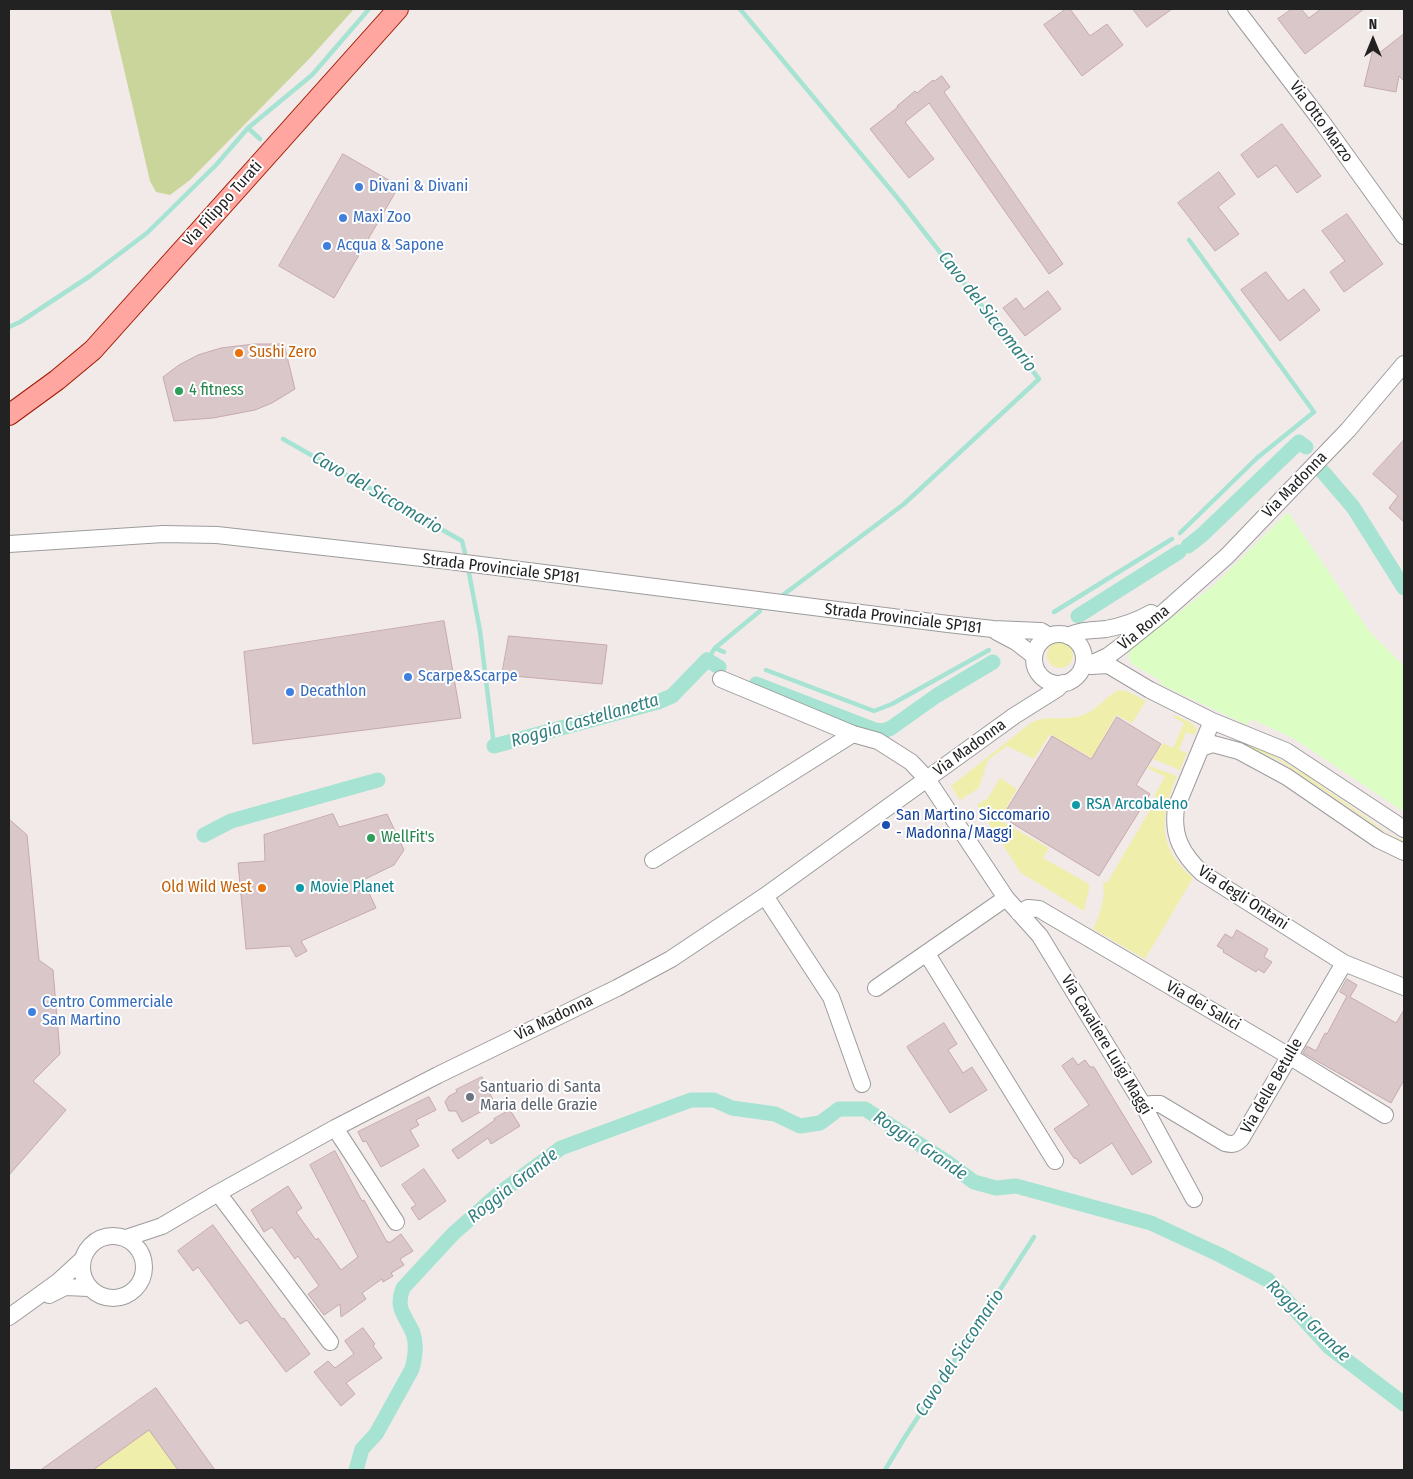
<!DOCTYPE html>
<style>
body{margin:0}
#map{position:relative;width:1413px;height:1479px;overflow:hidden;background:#f2eae8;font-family:"Fira Sans Condensed",sans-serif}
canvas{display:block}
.frame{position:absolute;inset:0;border:10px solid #222;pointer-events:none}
.north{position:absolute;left:1348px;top:15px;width:50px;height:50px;-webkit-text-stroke:4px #fff;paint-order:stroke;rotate:0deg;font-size:14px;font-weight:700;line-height:20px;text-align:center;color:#222}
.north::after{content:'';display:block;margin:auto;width:18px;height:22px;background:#222;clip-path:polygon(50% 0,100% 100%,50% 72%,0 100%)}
</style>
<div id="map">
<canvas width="1413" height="1479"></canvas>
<div class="frame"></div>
<div class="north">N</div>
</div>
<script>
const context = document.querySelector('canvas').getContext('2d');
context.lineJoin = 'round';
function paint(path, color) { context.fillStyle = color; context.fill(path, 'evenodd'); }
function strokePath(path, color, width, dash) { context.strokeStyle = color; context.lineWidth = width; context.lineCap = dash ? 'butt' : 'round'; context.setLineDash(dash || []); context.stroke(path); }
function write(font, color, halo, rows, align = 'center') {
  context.font = font + ' "Fira Sans Condensed",sans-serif'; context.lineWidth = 4; context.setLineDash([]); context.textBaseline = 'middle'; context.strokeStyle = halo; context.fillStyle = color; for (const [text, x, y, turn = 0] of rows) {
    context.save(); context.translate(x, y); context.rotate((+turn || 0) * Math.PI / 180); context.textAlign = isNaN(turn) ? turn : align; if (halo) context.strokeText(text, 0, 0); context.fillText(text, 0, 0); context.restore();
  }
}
paint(new Path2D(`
 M1047 655a13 13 0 1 1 26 0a13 13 0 1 1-26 0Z
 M1119,690L1129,692L1146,701L1132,723L1116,715L1092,758L1050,734L1034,759L1007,746L988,760L979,788L960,800L951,786L1032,722C1048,715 1066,721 1083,715C1098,710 1105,696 1119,690Z
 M1175,715L1190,722L1197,729L1194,735L1186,732L1179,750L1187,753L1180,770L1153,759L1163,743L1173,748L1184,723L1173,717Z
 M1243,741L1283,761L1307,776L1391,835L1404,841V843L1379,828L1282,762L1242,744Z
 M1149,766L1177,776C1160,818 1156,846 1193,878L1145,959L1093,929C1100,915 1106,896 1103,881L1107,883L1157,798L1154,796L1165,777L1148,768Z
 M1000,778L1017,789L999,820L1049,848L1043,858L1089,884V889L1084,911L1021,873L977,805L988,798Z
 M149,1430L178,1470H93Z`), '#efefab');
paint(new Path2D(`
 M110,9H354L310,58L190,180L170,195L156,192L150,181Z`), '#c9d59a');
paint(new Path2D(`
 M1288,512L1369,631L1404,666V812L1310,749L1287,735L1251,719L1247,725L1160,684L1161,681L1132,664C1128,659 1127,654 1132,648L1213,586Z`), '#dcfec4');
strokePath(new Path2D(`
 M740,9L900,201L1039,379L904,504L783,595
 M248,128L260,139
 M9,327L20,322L90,276L147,233L216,165L248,128L312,75L369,9
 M283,439L462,541L465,553
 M1180,533L1257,458L1314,412L1189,240
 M469,573L480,631L494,746
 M1054,612L1172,539
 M715,648L724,652
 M707,660L715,648L760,611
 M766,670L874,711L892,704L989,650
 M885,1470L905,1437L1034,1237`), '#a6e3d2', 4.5);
strokePath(new Path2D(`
 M1323,472L1353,507L1404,588
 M1188,546L1202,535L1299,442L1306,447
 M1078,616L1179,552
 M756,684L875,730L884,731L891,728L936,696L993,662
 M494,746L658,702L672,696L707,660L719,667
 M204,835L231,821L378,780
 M356,1470L362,1449L376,1434L412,1369C415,1358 417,1344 413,1333C405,1314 395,1310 403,1288L453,1234L497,1195L561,1148L691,1100H714L732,1108L775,1114L800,1126L820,1123L839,1109H865L947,1162L974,1182L996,1188L1016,1186L1151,1223L1220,1255L1268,1280L1329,1347L1404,1404`), '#a6e3d2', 15);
const building = new Path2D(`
 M1066,9H1070L1090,36L1107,24L1123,45L1082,76L1044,25Z
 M1133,9H1172L1147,27Z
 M1292,9H1301L1309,18L1321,9H1364L1305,54L1278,19Z
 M1404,34V81L1399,76L1396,92L1364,86L1373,49L1380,52Z
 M942,76L950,87L944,92L1063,264L1049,274L929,103L905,122L934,159L909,178L870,129L898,107L897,106L915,91L917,93L933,80L934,81Z
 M1282,124L1321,176L1297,193L1276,165L1258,178L1241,155Z
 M343,154L399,186L334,298L279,266Z
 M1219,172L1235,194L1218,207L1239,234L1215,251L1178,203Z
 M1347,214L1383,264L1344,292L1330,272L1345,261L1322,231Z
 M1266,272L1288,301L1304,289L1320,310L1280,341L1241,290Z
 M1048,291L1061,309L1025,336L1003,308L1016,298L1024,309Z
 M255,344H284L295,389L272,403L255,410L213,418L174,421L163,377L179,365L198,355L221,348Z
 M1404,440V522L1389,508L1398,496L1373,474Z
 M444,621L461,718L253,744L244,652Z
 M509,636L607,645L602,684L502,675Z
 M1117,717L1161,744L1136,785L1150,794L1099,876L1002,817L1052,736L1091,759Z
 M333,814L339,827L387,814L404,850L394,865L363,880L376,908L301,941L307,951L296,957L290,946L246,949L238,863L265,861L264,835Z
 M9,819L27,835L39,960L53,970L60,1054L33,1081L66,1110L9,1175Z
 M1237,930L1268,949L1264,957L1272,962L1264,973L1258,969L1256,972L1223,952L1224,950L1217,946L1225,934L1232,938Z
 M1347,979L1357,985L1350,997L1396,1023L1404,1010V1080L1391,1103L1303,1053L1307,1046L1316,1051L1325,1033L1327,1034L1347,996L1340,992Z
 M944,1023L957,1044L948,1050L963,1073L972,1067L987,1090L950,1113L907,1047Z
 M1073,1058L1078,1065L1085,1060L1090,1067H1094L1152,1162L1132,1175L1112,1143L1080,1164L1077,1159L1074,1158L1054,1129L1089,1105L1062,1066Z
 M482,1077L495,1104L462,1122L456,1111H449L445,1102L449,1096L457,1092L456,1090Z
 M429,1097L436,1110L416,1120L419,1125L410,1130L419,1146L381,1167L366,1141L363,1142L358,1132Z
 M510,1110L520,1126L491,1144L488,1138L458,1159L452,1150L495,1120L494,1119Z
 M335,1151L362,1201L364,1200L387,1242L388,1241L389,1243L401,1234L413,1251L400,1259L404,1265L391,1273L393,1276L383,1282L382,1279L362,1293L366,1299L341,1317L340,1304L324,1315L308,1294L319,1286L298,1256L295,1259L272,1227L264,1232L251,1210L288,1186L302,1208L296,1212L316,1240L318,1238L341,1270L358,1257L310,1165Z
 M424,1169L446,1201L419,1220L411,1208L416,1205L402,1185Z
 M213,1225L282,1319L284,1318L310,1354L286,1372L247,1320L240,1324L198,1267L193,1271L178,1251Z
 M363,1328L375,1344L373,1346L382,1358L346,1383L355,1394L341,1406L314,1372L328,1361L335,1368L354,1354L345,1341Z
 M156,1388L215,1470H178L149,1430L93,1470H41Z`);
paint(building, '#dac7c9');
strokePath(building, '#c6a9ab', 1);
const minor = new Path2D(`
 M1236,9L1322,122L1404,236
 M9,544L163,534L217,535L449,561L948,624L993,629L1041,631L1049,636
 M997,632L1016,642L1034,656
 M1034 659a25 25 0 1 1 50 0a25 25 0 1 1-50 0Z
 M1068,636C1084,629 1090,631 1106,629C1123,626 1137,621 1151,613
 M1091,666L1108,665L1150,690L1212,721L1286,751L1404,829
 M1082,668L1108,656L1124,644L1164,612L1227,556L1348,430L1404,364
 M721,679L853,734L878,741L911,762L927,779L1006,898L1040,936L1143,1105L1194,1199
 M1212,721L1176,808C1172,836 1182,854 1202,873L1344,963L1404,987
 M1201,748L1213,744L1239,751L1287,777L1379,840L1404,852
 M653,860L853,734
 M765,896L831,997L862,1084
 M1019,913L1028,908L1039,909L1289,1056L1385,1115
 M927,954L1055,1161
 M876,988L1006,898
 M1143,1105L1153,1104H1160L1225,1143C1233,1145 1236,1144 1241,1139L1344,963
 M335,1128L396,1222
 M218,1193L330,1342
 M82 1267a31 31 0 1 1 62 0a31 31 0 1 1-62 0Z
 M126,1238L162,1226L218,1193L335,1128L438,1075L617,988L671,959L765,896L1014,716L1057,689L1063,683
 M49,1295L65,1287L89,1288
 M9,1317L59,1281L83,1259`);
const major = new Path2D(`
 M9,415L57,380L93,350L398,9`);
strokePath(minor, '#9c9c9c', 18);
strokePath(major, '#9f1a00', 22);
strokePath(minor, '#fff', 16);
strokePath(major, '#ffa6a0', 20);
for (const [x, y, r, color] of [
 [359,187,5,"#3f7fe0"],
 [343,218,5,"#3f7fe0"],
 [327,246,5,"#3f7fe0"],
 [239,353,5,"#e8710a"],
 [179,391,5,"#2e9e5b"],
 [408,677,5,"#3f7fe0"],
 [290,692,5,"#3f7fe0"],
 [1076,805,5,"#0f9aa8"],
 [886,825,5,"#1a4fb4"],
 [371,838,5,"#2e9e5b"],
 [262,888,5,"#e8710a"],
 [300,888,5,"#0f9aa8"],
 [32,1012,5,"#3f7fe0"],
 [470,1097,5,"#6b7280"]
]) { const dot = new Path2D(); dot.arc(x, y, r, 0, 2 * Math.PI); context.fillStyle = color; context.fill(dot); strokePath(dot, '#fff', 2); }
write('16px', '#222', '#fff', [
 ["Via Otto Marzo",1321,122,54],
 ["Via Filippo Turati",223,204,-48],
 ["Via Madonna",1295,485,-46],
 ["Strada Provinciale SP181",501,569,7],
 ["Strada Provinciale SP181",903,619,7],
 ["Via Roma",1144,628,-39],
 ["Via Madonna",970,748,-36],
 ["Via degli Ontani",1243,898,33],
 ["Via dei Salici",1203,1006,30],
 ["Via Madonna",554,1018,-26],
 ["Via Cavaliere Luigi Maggi",1106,1045,59],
 ["Via delle Betulle",1272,1086,-60]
]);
write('16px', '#366cbe', '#fff', [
 ["Divani & Divani",369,187],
 ["Maxi Zoo",353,218],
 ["Acqua & Sapone",337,246],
 ["Scarpe&Scarpe",418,677],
 ["Decathlon",300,692],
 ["Centro Commerciale",42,1003],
 ["San Martino",42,1021]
], 'left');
write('16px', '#c56008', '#fff', [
 ["Sushi Zero",249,353],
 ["Old Wild West",252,888,"right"]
], 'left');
write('16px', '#27864d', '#fff', [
 ["4 fitness",189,391],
 ["WellFit's",381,838]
], 'left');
write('16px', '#0d838f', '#fff', [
 ["RSA Arcobaleno",1086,805],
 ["Movie Planet",310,888]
], 'left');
write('16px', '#164399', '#fff', [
 ["San Martino Siccomario",896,816],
 ["- Madonna/Maggi",896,834]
], 'left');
write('16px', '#5b616d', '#fff', [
 ["Santuario di Santa",480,1088],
 ["Maria delle Grazie",480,1106]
], 'left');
write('italic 18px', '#337f7f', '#fff', [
 ["Cavo del Siccomario",987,312,52],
 ["Cavo del Siccomario",377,493,30],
 ["Roggia Castellanetta",585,721,-16],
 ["Roggia Grande",920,1146,34],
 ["Roggia Grande",513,1186,-38],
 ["Roggia Grande",1308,1321,44],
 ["Cavo del Siccomario",960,1353,-57]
]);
</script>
